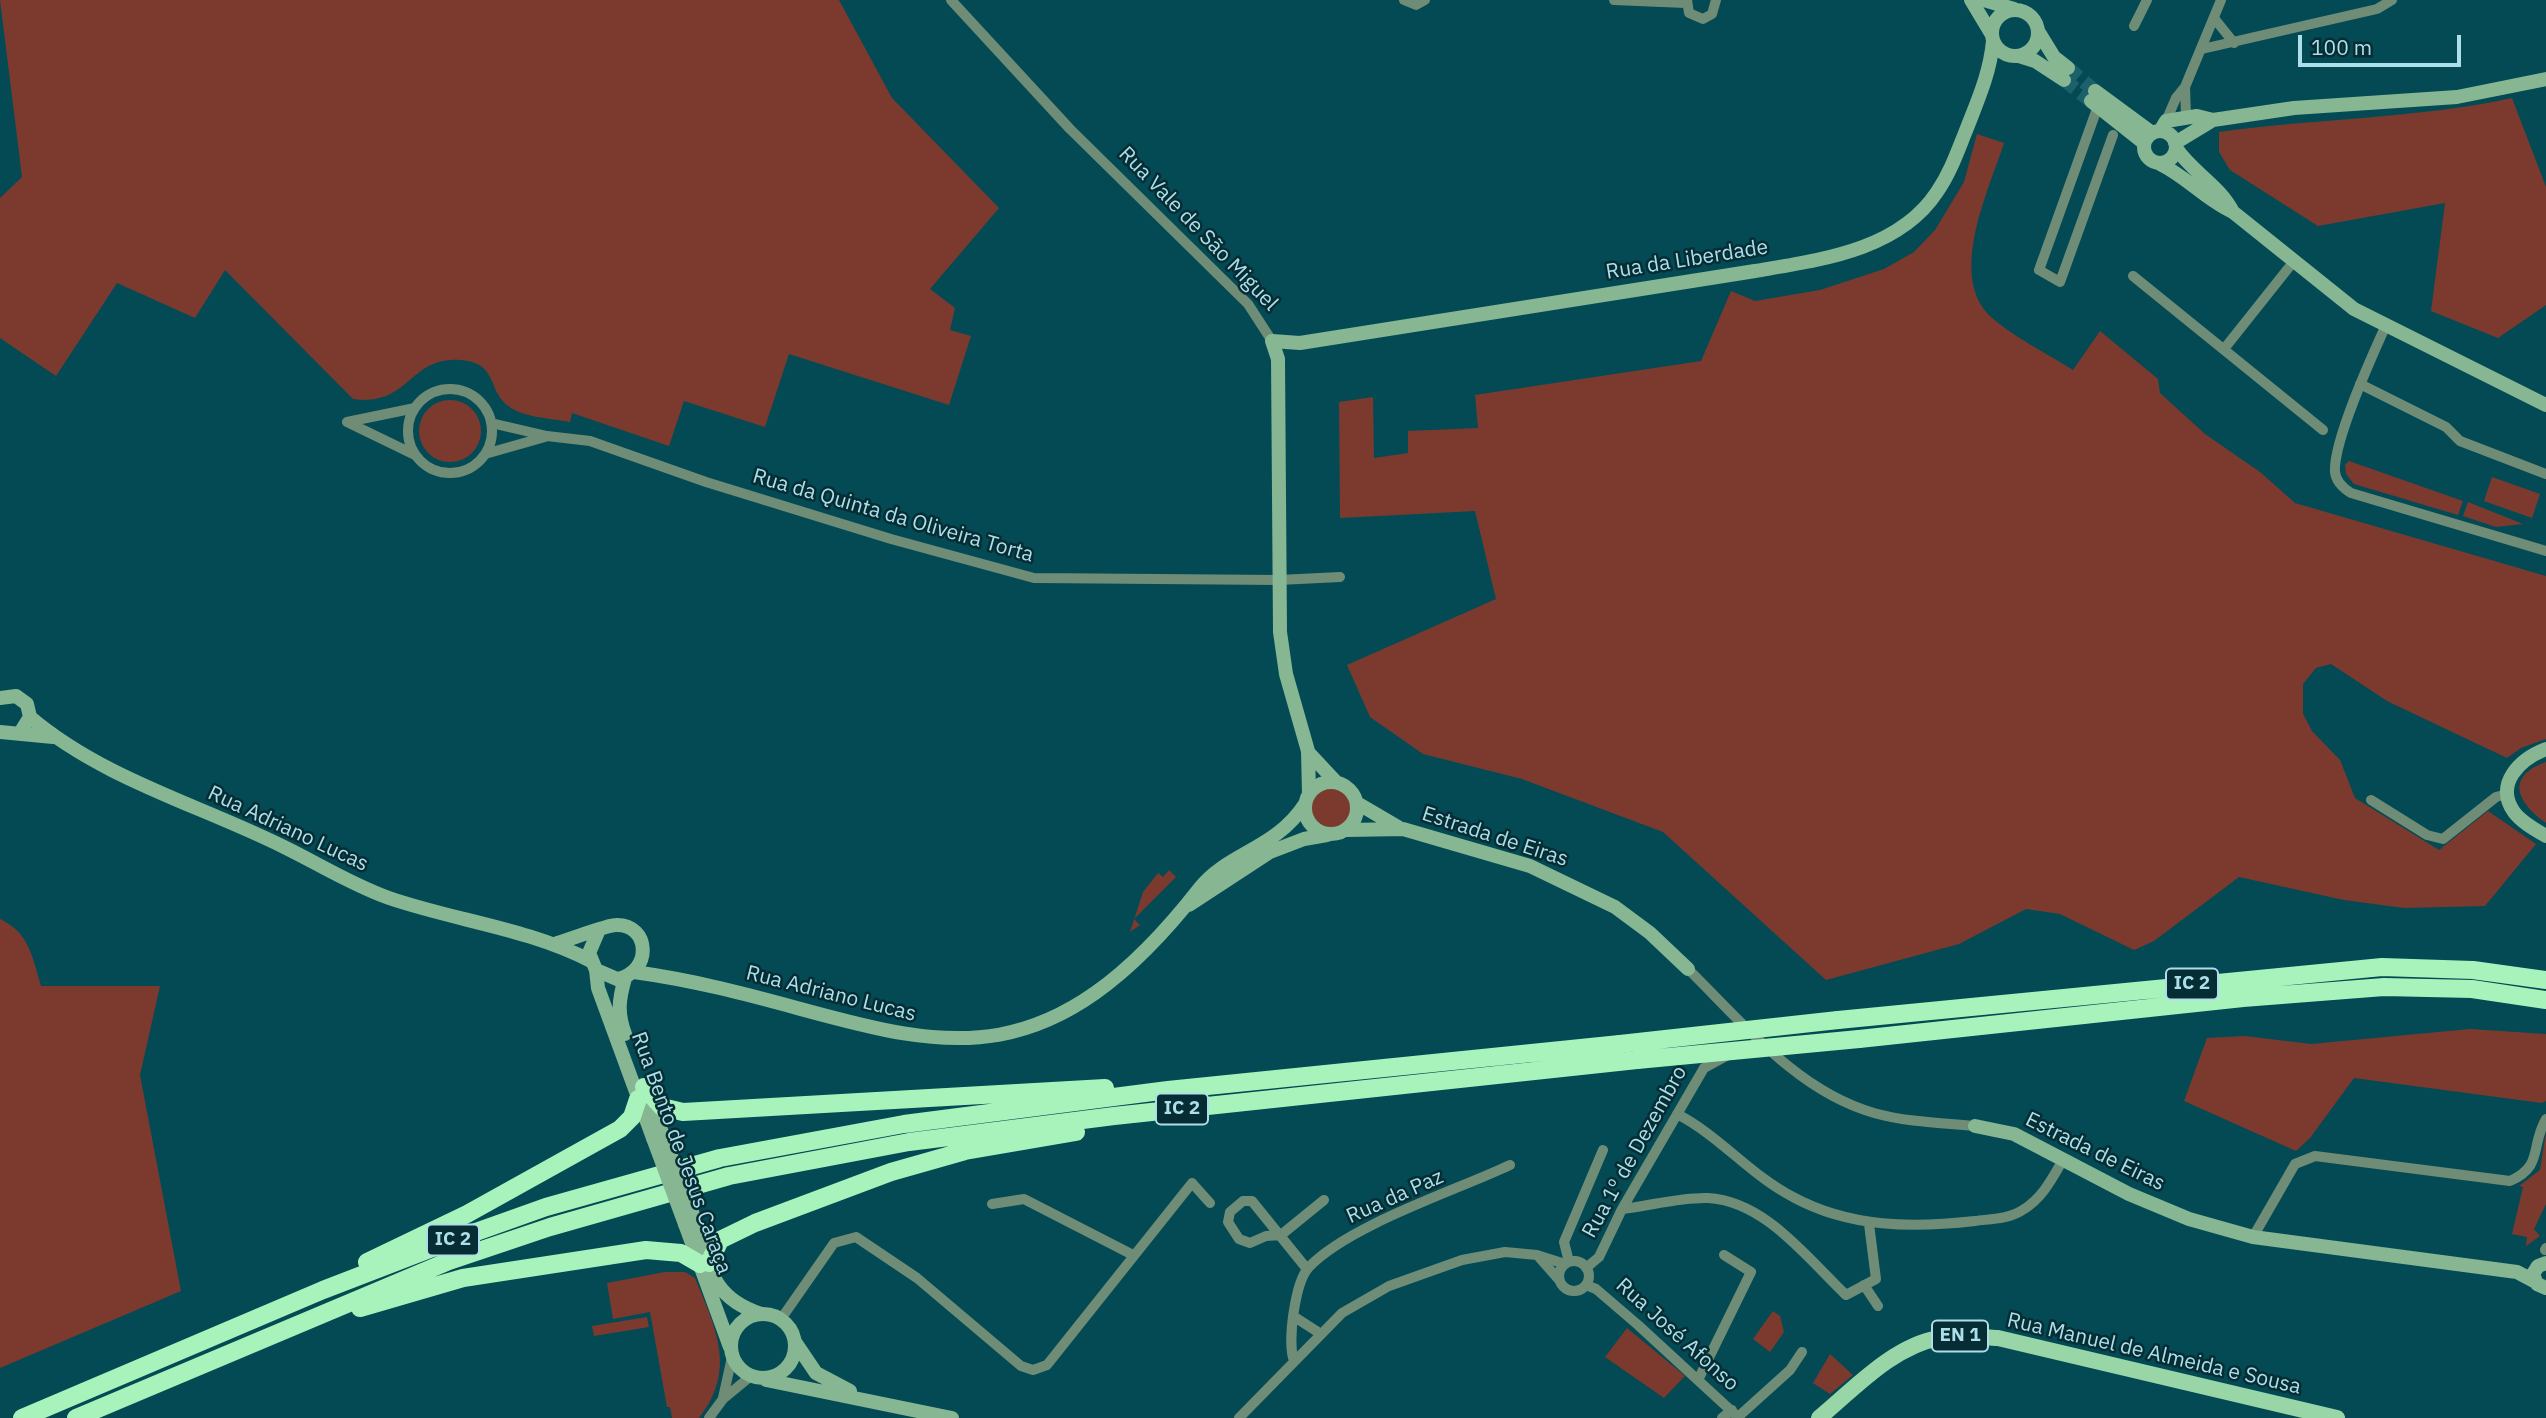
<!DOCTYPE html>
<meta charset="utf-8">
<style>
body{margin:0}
#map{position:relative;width:2546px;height:1418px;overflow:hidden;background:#034a55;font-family:"IBM Plex Sans",sans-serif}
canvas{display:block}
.scale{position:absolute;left:2298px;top:35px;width:163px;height:32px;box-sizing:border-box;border:4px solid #addfea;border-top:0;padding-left:9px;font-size:21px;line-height:24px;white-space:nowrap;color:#addfea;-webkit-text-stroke:5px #072d34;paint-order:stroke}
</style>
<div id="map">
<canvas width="2546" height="1418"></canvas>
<div class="scale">100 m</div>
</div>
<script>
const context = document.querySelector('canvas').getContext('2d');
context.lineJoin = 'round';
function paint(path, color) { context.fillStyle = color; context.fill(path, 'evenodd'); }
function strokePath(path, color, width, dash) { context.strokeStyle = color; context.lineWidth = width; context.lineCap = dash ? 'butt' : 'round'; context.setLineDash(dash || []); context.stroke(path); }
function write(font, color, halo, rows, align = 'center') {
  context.font = font + ' "IBM Plex Sans",sans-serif'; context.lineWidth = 5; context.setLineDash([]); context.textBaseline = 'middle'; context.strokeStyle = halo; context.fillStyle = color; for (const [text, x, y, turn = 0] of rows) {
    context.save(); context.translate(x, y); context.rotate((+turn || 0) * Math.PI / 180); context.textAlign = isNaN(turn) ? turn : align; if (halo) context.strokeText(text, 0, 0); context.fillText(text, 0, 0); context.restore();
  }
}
paint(new Path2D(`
 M0,0H839L892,98L999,208L930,289L955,308L950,330L971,336L949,405L789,354L765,427L684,401L669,446L572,413L570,422C551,418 522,418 507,405C487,388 498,363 460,360C409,356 410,407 353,399L225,270L195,318L117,283L56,376L0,338V198L22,177Z
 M2512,98L2546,187V305L2498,338L2431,311L2445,203L2318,226L2230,170L2219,152V132C2316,118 2416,119 2512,98Z
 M1977,134L2004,143C1989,190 1947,276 1991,317C2012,336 2048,354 2073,370L2100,331L2158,379L2160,393L2205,434L2260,472L2295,503L2546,576V739L2521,748L2507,758L2387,701L2331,664L2316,668L2303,684V714L2312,731L2340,760L2355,798L2439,850L2488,811L2536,844L2485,906L2404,908L2344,900L2239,877L2154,941L2134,950L2060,914L2026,909L1959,944L1826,980L1663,832L1522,779L1423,754L1370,717L1347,665L1496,599L1475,511L1340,518L1339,402L1373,397L1374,458L1408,453V431L1478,428L1475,395L1701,361L1731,291L1755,301L1820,290L1884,269L1914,252L1935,230L1964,182Z
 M419 431a31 31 0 1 1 62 0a31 31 0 1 1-62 0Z
 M2349,461L2463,501L2458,515L2354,484L2346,474L2345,465Z
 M2492,477L2540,494L2532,518L2484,501Z
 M2468,502L2523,524L2496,527L2463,516Z
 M2546,762V823C2518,803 2504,777 2546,762Z
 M1311 808a20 20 0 1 1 40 0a20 20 0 1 1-40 0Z
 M1169,870L1176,877L1134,919L1140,925L1130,932L1143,892L1158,873L1163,877Z
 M0,919C30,933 32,957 41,986H160L140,1075L181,1291L0,1368Z
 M2470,1029L2546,1034V1101L2542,1103L2354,1078L2310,1138L2296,1151L2184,1101L2207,1038L2245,1036L2311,1044Z
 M2546,1132V1204L2534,1229L2540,1236L2526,1246L2527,1237L2512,1234L2523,1187L2519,1186L2540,1170Z
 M665,1272H685L695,1278C716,1329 737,1370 699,1418H672L670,1407H667L650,1312L613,1319L607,1283Z
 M1773,1311L1780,1316L1784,1332L1770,1352L1753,1339Z
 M647,1317L649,1327L594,1336L592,1326Z
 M1627,1328L1685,1376L1664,1398L1605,1357Z
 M1830,1354L1853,1375L1830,1394L1813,1383Z`), '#7c3a2e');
strokePath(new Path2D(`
 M2068,68L2095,91
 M2064,80L2091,101`), '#1c606b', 14, [14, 7]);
strokePath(new Path2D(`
 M951,0L1070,129L1248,304L1272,341
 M1404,0L1416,5L1425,0
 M1614,0L1686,3
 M1687,0L1689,13L1703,19L1712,14L1716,0
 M2214,18L2234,43
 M2134,26L2147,0
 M2202,49L2377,9L2392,0
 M2185,87L2186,116
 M2098,106L2039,270L2060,282L2113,135
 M2166,121L2176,98L2185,87L2221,0
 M2133,276L2323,430
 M2386,325C2372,356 2333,441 2335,472C2336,482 2343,488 2351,493L2546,551
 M2224,349L2294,261
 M2360,384L2446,427L2460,441L2546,474
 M408 431a42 42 0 1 1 84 0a42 42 0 1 1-84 0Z
 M347,422L415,455
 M347,422L415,408
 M491,423L547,436L590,441L706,482L891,539L1034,578L1279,580L1340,577
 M485,454L545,437
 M2371,800L2427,835L2443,839L2496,797L2507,794
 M1688,969C1743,1023 1797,1091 1874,1113C1906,1122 1942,1123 1975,1126
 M1677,1114C1720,1136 1750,1175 1793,1197C1850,1228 1913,1228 1975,1221C1990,1219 2008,1219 2021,1211C2042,1199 2052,1179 2064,1158
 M992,1204L1024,1199L1133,1255
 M1622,1209C1650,1206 1680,1197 1708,1198C1765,1201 1807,1258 1846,1295L1876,1279L1869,1224
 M2253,1237L2295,1164L2315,1156L2510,1181C2544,1166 2530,1146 2546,1119
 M2545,1250L2546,1248
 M1538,1256L1560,1281
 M1559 1276a15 15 0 1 1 30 0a15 15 0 1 1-30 0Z
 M1569,1262L1564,1242L1603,1150
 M1586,1268L1599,1257L1622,1209L1704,1068L1726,1056
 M1307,1269L1252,1201H1243L1230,1212L1228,1222L1239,1239L1250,1243L1266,1236L1281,1235L1324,1200
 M1586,1285L1596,1289L1638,1325L1739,1418
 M1864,1285L1878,1306
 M1293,1316L1321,1334
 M781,1319L834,1243L856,1237L917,1278L1021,1366L1033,1370L1047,1365L1192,1183L1210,1203
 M1294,1361C1287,1342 1295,1282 1309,1267C1349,1225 1455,1191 1510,1165
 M1699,1378L1751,1272L1724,1255
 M723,1398L732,1357
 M1738,1417L1790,1370L1802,1352
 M709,1418L723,1399L751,1376
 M1239,1418L1342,1313L1389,1286L1462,1260L1505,1252L1537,1255L1565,1264
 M1722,1418L1732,1410`), '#6f8d76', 10);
strokePath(new Path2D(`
 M1971,0L1992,35
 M1984,0L2014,9
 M1992 33a23 23 0 1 1 46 0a23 23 0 1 1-46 0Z
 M2038,31L2054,57L2068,68
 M2019,56L2035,61L2064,80
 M2095,91L2152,133
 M2091,101L2144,143
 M2144 147a16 16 0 1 1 32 0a16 16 0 1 1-32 0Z
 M2160,131L2166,121L2197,116L2213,120
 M2175,143L2213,120L2294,108L2457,97L2546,79
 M2176,148C2193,173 2219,185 2233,212
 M2160,164C2187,177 2206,200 2233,212L2354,309L2546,405
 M0,698L16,696L27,704L30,717L20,733
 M30,717C103,779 200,805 284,847C319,864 352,885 389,898C456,921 527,928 591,961
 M0,732L53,737
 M2546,749C2520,759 2494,784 2514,812C2521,822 2536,830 2546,836
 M1308,752L1336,782
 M1305 808a26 26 0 1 1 52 0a26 26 0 1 1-52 0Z
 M1309,794L1308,751L1286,674L1280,632L1278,359L1272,341L1300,343L1755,271C1819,260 1898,251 1937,192C1950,173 1957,153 1965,133C1977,102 1990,74 1993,41
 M1357,803L1398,827
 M1347,830L1403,829L1530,866L1615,907L1650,933L1688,969
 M1189,905L1270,852L1304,839L1327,835
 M557,943C569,940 606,925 616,925C650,924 653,972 617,979L596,970L589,953L598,932
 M596,970L598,988L653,1138
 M634,972C883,1006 1003,1140 1199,889C1228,852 1275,850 1305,804
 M625,1034C617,1013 619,999 625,978
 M646,1092L663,1135
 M1975,1126L2014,1134L2129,1194L2189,1219L2253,1237L2517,1272L2534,1281
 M695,1220C710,1267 710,1297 761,1314
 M685,1224L730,1347
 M2546,1263L2538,1266L2533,1274L2537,1284L2546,1288
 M731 1346a32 32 0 1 1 64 0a32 32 0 1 1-64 0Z
 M795,1342L816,1373L850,1391
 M766,1380L952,1418`), '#86b692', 14);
strokePath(new Path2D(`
 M1819,1418C1854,1389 1893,1346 1939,1338C1958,1334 1979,1337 1998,1338L2337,1418`), '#98d6a8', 16);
strokePath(new Path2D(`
 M1838,1020L2382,967L2473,970L2546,980
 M1859,1039L2243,998L2384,987L2472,989L2546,1000
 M644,1087L662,1107L683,1112L1105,1088
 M367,1262L467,1214L620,1129L632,1117L638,1099
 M709,1263L720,1240L755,1223L891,1172L965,1151L1076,1132
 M360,1308L463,1278L646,1250L681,1253L700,1264
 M22,1418L323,1290L445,1243L546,1207L720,1158L904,1124L1168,1090L1620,1044
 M76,1418L449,1261L550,1227L729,1176L909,1142L1114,1116L1637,1060`), '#a8f3bb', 18);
strokePath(new Path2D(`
 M663,1135L695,1220
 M653,1138L685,1224`), '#86b692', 14);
strokePath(new Path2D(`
 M1620,1044L1838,1020
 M1637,1060L1859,1039`), '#a8f3bb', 18);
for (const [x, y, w] of [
 [2192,984,52],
 [1182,1109,52],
 [453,1240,52],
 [1960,1336,56]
]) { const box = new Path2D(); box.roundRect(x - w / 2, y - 15.5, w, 31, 5); context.fillStyle = '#072d34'; context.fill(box); strokePath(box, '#addfea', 2); }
write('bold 19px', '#addfea', null, [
 ["IC 2",2192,984],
 ["IC 2",1182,1109],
 ["IC 2",453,1240],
 ["EN 1",1960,1336]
]);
write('21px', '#addfea', '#072d34', [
 ["Rua Vale de São Miguel",1198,229,46],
 ["Rua da Liberdade",1687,260,-9],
 ["Rua da Quinta da Oliveira Torta",893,516,16],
 ["Rua Adriano Lucas",288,829,25],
 ["Estrada de Eiras",1495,837,18],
 ["Rua Adriano Lucas",831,994,14],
 ["Rua 1º de Dezembro",1635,1152,-61],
 ["Estrada de Eiras",2095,1152,26],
 ["Rua Bento de Jesus Caraça",681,1153,70],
 ["Rua da Paz",1395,1197,-24],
 ["Rua José Afonso",1677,1335,42],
 ["Rua Manuel de Almeida e Sousa",2154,1354,13]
]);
</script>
